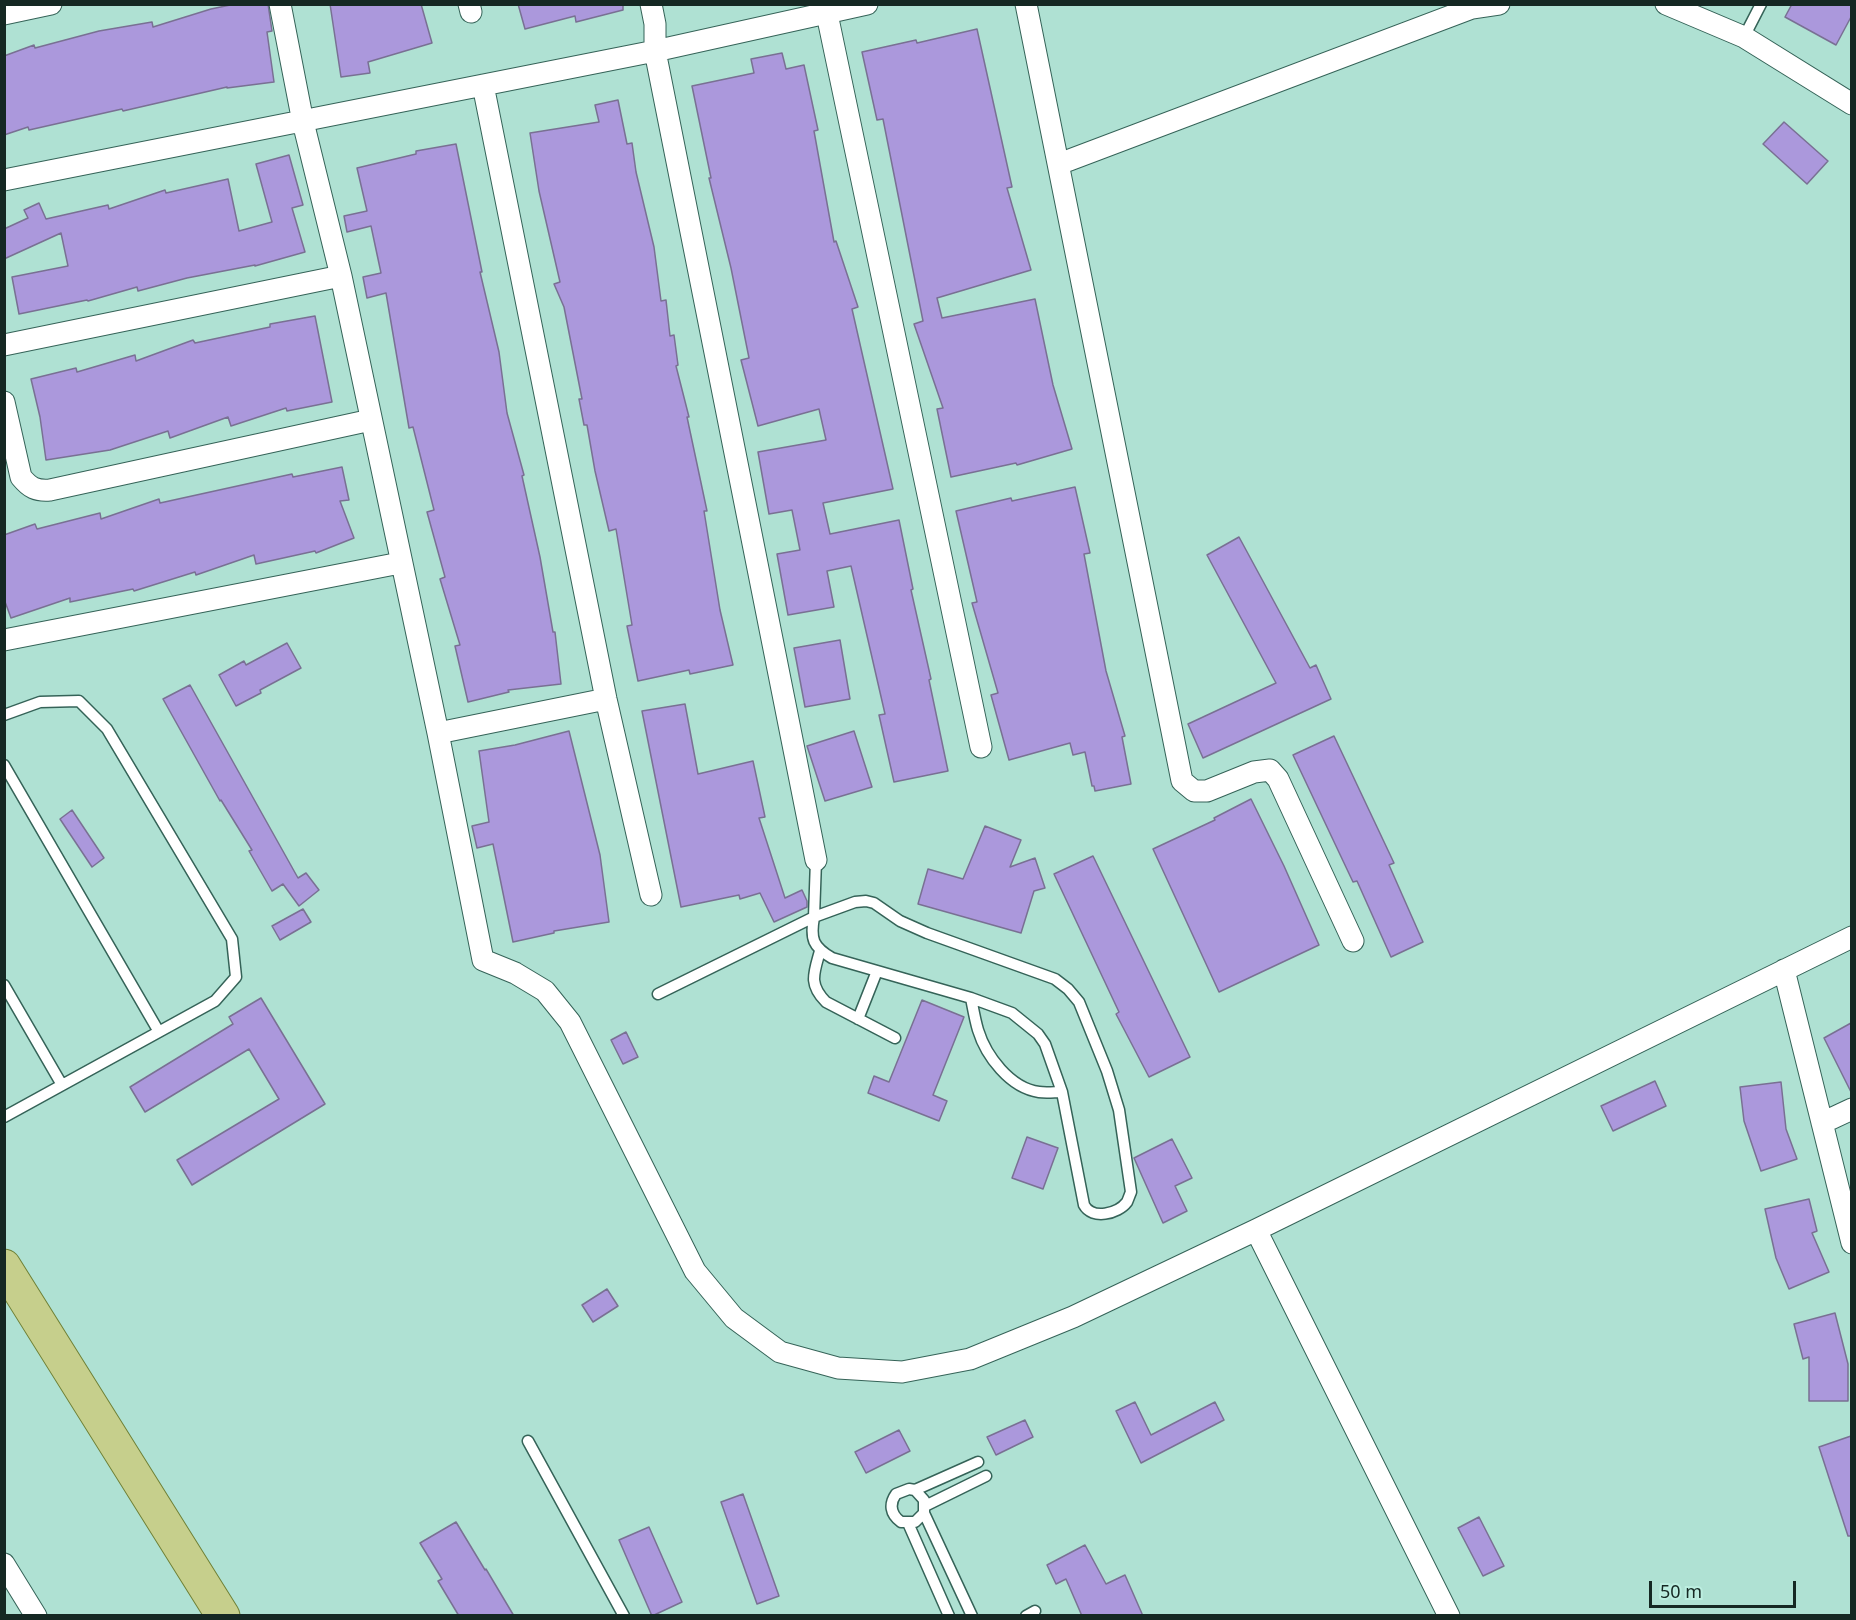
<!DOCTYPE html>
<style>
body{margin:0}
#map{position:relative;width:1856px;height:1620px;overflow:hidden;background:#afe1d3;font-family:"Noto Sans",sans-serif}
canvas{display:block}
.frame{position:absolute;inset:0;border:6px solid #152823;pointer-events:none}
.scale{position:absolute;left:1649px;top:1581px;width:147px;height:27px;box-sizing:border-box;border:3px solid #152823;border-top:0;padding-left:8px;font-size:18px;line-height:21px;white-space:nowrap;color:#152823;-webkit-text-stroke:4px #bceee0;paint-order:stroke}
</style>
<div id="map">
<canvas width="1856" height="1620"></canvas>
<div class="frame"></div>
<div class="scale">50 m</div>
</div>
<script>
const context = document.querySelector('canvas').getContext('2d');
context.lineJoin = 'round';
function paint(path, color) { context.fillStyle = color; context.fill(path, 'evenodd'); }
function strokePath(path, color, width, dash) { context.strokeStyle = color; context.lineWidth = width; context.lineCap = dash ? 'butt' : 'round'; context.setLineDash(dash || []); context.stroke(path); }
const building = new Path2D(`
 M235,4H268L272,31L267,32L274,82L227,88V87L123,111L122,109L29,130L28,127L4,135V56L34,45L35,48L99,31L152,22L153,27L211,9Z
 M330,4H421L432,43L368,62L370,73L341,77Z
 M518,4H623V10L576,22L575,16L525,29Z
 M1792,4H1851V17L1836,45L1785,17Z
 M977,29L1012,187L1007,188L1031,270L937,298L942,318L1035,299L1053,385L1072,449L1017,465L1016,463L951,477L937,409L943,408L914,324L923,321L883,119L877,120L862,52L916,40L917,43Z
 M782,53L786,69L804,65L818,130L814,131L834,242L836,241L858,307L852,309L893,489L823,503L830,534L899,520L913,589L911,590L931,679L929,680L948,771L894,782L879,715L885,714L851,566L827,571L834,607L788,615L777,554L800,550L792,510L769,514L758,452L826,440L819,409L758,426L741,360L749,358L731,268L709,178H711L692,86L754,73L751,59Z
 M618,100L627,144L632,143L636,172L654,247L661,301L666,300L670,336L674,335L678,365L676,366L689,417H687L707,511H704L720,610L733,665L690,674L689,670L638,681L627,626L632,625L616,529L609,531L595,471L587,425H584L579,399H582L564,307L554,284L560,282L539,191L530,133L599,122L595,105Z
 M1784,122L1828,161L1807,184L1763,144Z
 M456,144L482,272H480L499,352L507,413L524,475L522,476L540,557L553,632H555L561,684L508,690L509,692L468,702L455,646L460,645L440,579L445,577L427,512L434,510L413,427L409,428L386,293L367,298L363,277L381,273L371,226L347,232L344,216L367,211L357,168L416,154V151Z
 M289,155L303,205L292,208L305,252L255,266V265L187,278L138,291L137,287L88,301L87,300L19,314L12,277L68,266L61,233L4,259V229L28,218L24,210L39,203L46,219L108,205L109,209L165,190L166,193L228,179L239,231L272,222L256,164Z
 M315,316L332,402L287,411L286,408L231,426L228,417L170,438L168,431L110,450L46,460L40,417L31,379L76,368L77,372L135,355L136,361L193,340L195,343L270,327V324Z
 M342,467L349,500L340,501L354,538L316,553L315,551L256,564L254,555L196,575L195,572L134,591L133,589L70,602V598L11,618L4,599V535L35,524L37,529L100,513L101,519L159,499L160,503L292,474L293,477Z
 M1075,487L1090,553L1084,554L1106,671L1125,736L1122,737L1131,784L1095,791L1094,786H1092L1085,752L1073,755L1070,743L1009,760L991,695L998,693L972,603L977,602L956,511L1011,498L1012,501Z
 M1239,537L1310,668L1316,665L1331,699L1203,758L1188,724L1276,683L1207,555Z
 M840,640L850,699L805,707L794,648Z
 M287,643L301,668L260,690L261,693L236,706L219,675L244,661L246,665Z
 M190,685L298,878L306,873L319,890L299,906L283,884L272,891L249,851L252,850L221,800L220,801L163,699Z
 M685,704L698,774L753,761L765,817L759,818L785,898L802,890L807,901V907L774,922L760,893L740,899L739,895L681,907L642,711Z
 M569,731L600,855L609,922L554,931V933L513,942L493,844L477,848L472,826L489,822L479,751L515,745Z
 M854,731L872,787L825,801L807,746Z
 M1334,736L1394,863L1389,865L1423,942L1391,957L1357,881L1353,882L1293,755Z
 M1251,799L1284,866L1319,945L1219,992L1153,849L1215,820L1214,818Z
 M72,810L104,858L92,867L60,819Z
 M985,826L1021,840L1010,867L1035,858L1045,888L1034,891L1021,933L918,904L928,869L963,879Z
 M1093,856L1190,1057L1149,1077L1116,1014L1119,1012L1054,874Z
 M303,909L311,922L280,940L272,926Z
 M261,998L325,1104L192,1185L177,1160L279,1099L249,1049L145,1112L130,1087L233,1024L229,1017Z
 M922,1000L964,1017L933,1095L947,1101L939,1121L868,1093L874,1076L889,1082Z
 M1851,1023V1092L1824,1038Z
 M626,1032L638,1057L623,1064L611,1040Z
 M1655,1081L1666,1106L1613,1131L1601,1106Z
 M1781,1082L1786,1129L1797,1159L1761,1171L1744,1121L1740,1087Z
 M1027,1137L1058,1148L1043,1189L1012,1178Z
 M1172,1139L1192,1178L1175,1186L1187,1211L1163,1223L1134,1158Z
 M1809,1199L1817,1231L1812,1233L1829,1272L1789,1289L1776,1258L1765,1209Z
 M607,1289L618,1306L593,1322L582,1305Z
 M1835,1313L1848,1364V1401H1809V1357L1803,1359L1794,1324Z
 M1135,1402L1151,1435L1215,1402L1224,1420L1141,1463L1116,1411Z
 M1025,1420L1033,1437L996,1455L987,1437Z
 M899,1430L910,1451L866,1473L855,1452Z
 M1851,1436V1536H1848L1819,1447Z
 M743,1494L779,1596L757,1604L721,1502Z
 M1479,1517L1504,1566L1483,1576L1458,1528Z
 M456,1522L485,1570L486,1569L514,1616H459L438,1581L442,1579L420,1543Z
 M649,1527L682,1602L652,1616L619,1540Z
 M1085,1545L1106,1584L1125,1575L1143,1616H1082L1066,1579L1056,1584L1047,1565Z`);
paint(building, '#ab98dc');
strokePath(building, '#797093', 1.5);
const service = new Path2D(`
 M1744,37L1761,4
 M4,715L40,702L79,701L107,729L232,939L236,977L215,1001L4,1117
 M4,765L159,1032
 M866,901L874,903L900,921L927,933L1055,979L1068,989L1079,1002L1107,1071L1119,1110L1131,1192C1130,1194 1128,1200 1127,1202C1118,1214 1092,1220 1084,1205L1062,1092L1045,1044L1038,1034L1012,1013L971,998L832,958C813,947 810,939 814,917L855,902Z
 M820,951C814,973 808,984 826,1002L895,1038
 M4,985L62,1085
 M658,994L814,917L816,860
 M971,998C973,1008 975,1020 978,1030C986,1056 1010,1088 1039,1092C1046,1093 1055,1092 1062,1092
 M858,1019L877,971
 M528,1441L624,1616
 M915,1490L924,1500V1513L915,1522H901C890,1514 889,1504 896,1494L909,1489L915,1490L978,1462
 M925,1506L986,1476
 M924,1513L972,1616
 M908,1523L949,1616
 M1026,1616L1035,1611`);
const minor = new Path2D(`
 M280,4L303,122L341,276L438,733L483,960L515,973L545,991L570,1022L695,1271L734,1318L780,1352L838,1368L902,1372L970,1359L1073,1317L1256,1230L1852,937
 M469,4L471,12
 M651,4L655,24V51L816,860
 M1026,4L1182,781L1194,791H1207L1254,772L1270,770L1278,779L1353,941
 M1666,4L1744,37L1852,104
 M4,14L51,4
 M827,14L981,747
 M483,85L606,699L651,895
 M1059,164L1472,8L1499,4
 M4,180L655,51L867,4
 M4,345L341,276
 M4,402L21,477C30,488 36,491 50,490L371,420
 M4,640L400,563
 M438,733L606,699
 M1784,970L1852,1243
 M1822,1123L1852,1109
 M1256,1230L1449,1616
 M4,1564L36,1616`);
const primary = new Path2D(`
 M4,1266L223,1616`);
strokePath(service, '#356358', 13);
strokePath(minor, '#356358', 23);
strokePath(primary, '#6f8035', 35);
strokePath(service, '#fff', 10);
strokePath(minor, '#fff', 21);
strokePath(primary, '#c6cf8c', 33);
</script>
